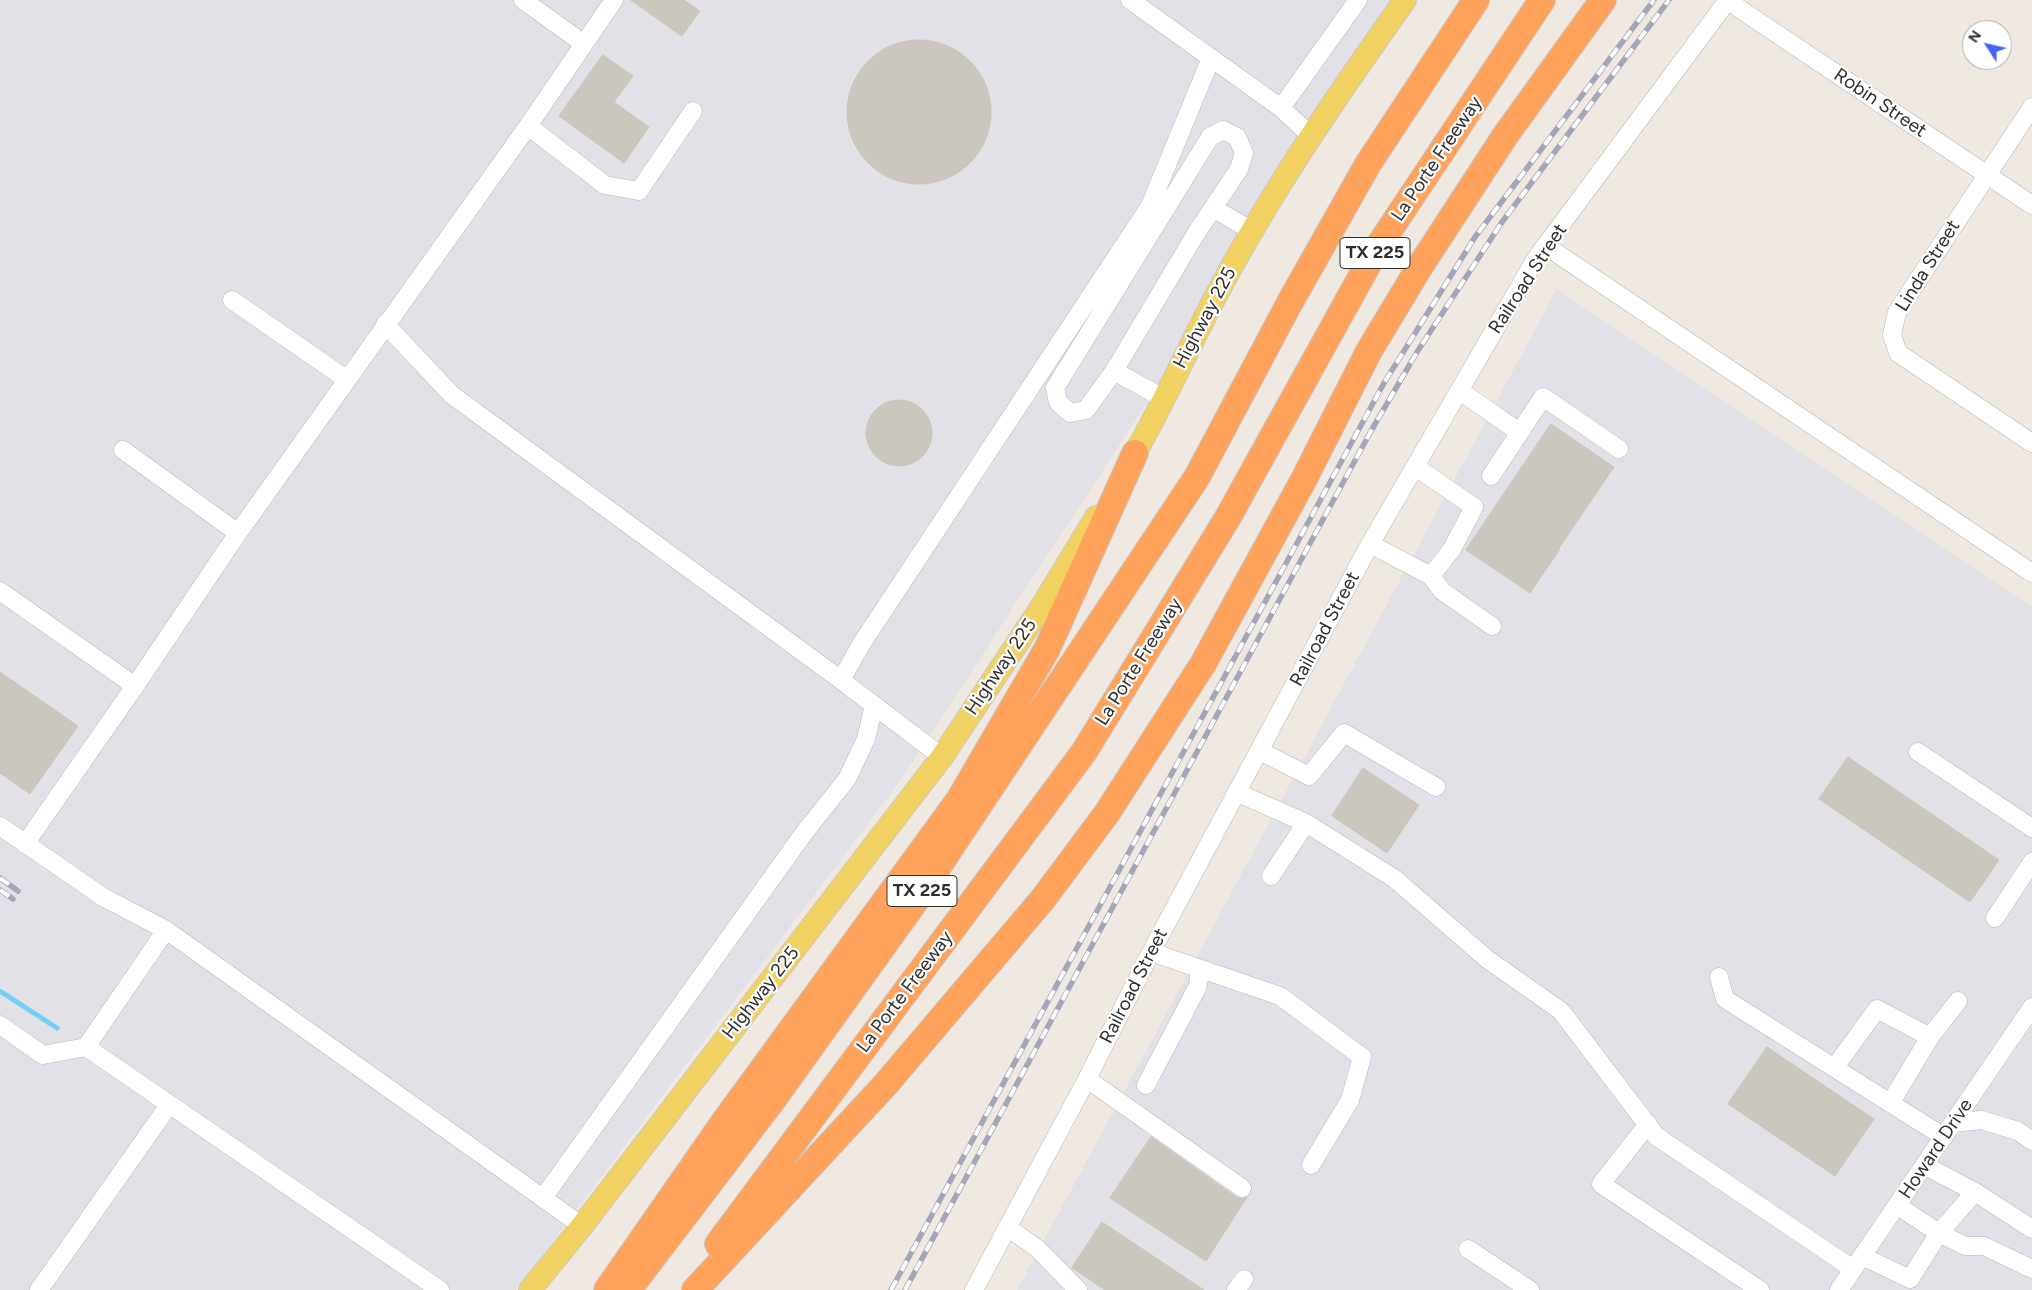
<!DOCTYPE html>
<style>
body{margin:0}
#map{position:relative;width:2032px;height:1290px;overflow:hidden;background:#efe9e1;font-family:Figtree,sans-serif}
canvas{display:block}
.north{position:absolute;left:1962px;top:20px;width:50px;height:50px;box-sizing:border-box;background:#fff;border:1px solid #ababab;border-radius:50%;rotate:305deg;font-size:14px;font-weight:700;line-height:20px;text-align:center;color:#2e2e2e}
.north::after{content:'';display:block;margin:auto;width:18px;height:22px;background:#4264fb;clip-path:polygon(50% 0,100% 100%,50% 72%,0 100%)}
</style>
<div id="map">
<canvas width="2032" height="1290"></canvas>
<div class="north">N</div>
</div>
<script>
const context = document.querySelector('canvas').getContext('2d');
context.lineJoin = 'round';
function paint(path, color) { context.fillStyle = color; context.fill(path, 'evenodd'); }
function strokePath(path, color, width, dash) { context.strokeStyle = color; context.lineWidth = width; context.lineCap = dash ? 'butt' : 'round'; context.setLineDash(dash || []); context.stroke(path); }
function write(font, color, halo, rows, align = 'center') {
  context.font = font + ' Figtree,sans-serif'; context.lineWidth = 4.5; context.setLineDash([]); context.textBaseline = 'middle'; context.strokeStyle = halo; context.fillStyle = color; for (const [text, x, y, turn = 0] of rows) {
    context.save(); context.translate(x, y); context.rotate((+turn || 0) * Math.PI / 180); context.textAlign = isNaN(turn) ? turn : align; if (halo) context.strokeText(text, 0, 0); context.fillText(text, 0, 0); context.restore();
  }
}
paint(new Path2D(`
 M0,0H1410L898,784L516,1290H0Z
 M1557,289L2032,607V1290H1017Z`), '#e3e1e8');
strokePath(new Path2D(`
 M0,991L57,1028`), '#75cff0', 5);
const building = new Path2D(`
 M631,0H684L700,11L682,36Z
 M847 112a72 72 0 1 1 144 0a72 72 0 1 1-144 0Z
 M603,55L633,76L614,102L649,127L624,163L559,116Z
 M866 433a33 33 0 1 1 66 0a33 33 0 1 1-66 0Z
 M1551,424L1614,467L1559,548L1560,549L1530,593L1466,550Z
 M0,672L78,726L30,794L0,773Z
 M1848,757L1999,860L1970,902L1819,799Z
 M1363,768L1419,805L1387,853L1332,816Z
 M1767,1047L1874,1119L1835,1176L1728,1104Z
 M1151,1137L1236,1197L1242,1199L1247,1197L1206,1261L1110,1198Z
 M1102,1222L1204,1290H1105L1072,1268Z`);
paint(building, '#cbc7bf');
strokePath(building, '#cbc5ba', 1);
const minor = new Path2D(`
 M523,0L584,44
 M1130,0L1281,108L1311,136
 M1728,1L2032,205
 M2032,107L1897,312L1892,335L1898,353L2032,443
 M1281,108L1358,0
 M528,126L605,185L639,191L693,111
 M1213,208L1252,231
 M1546,246L2032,573
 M232,300L346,379
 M385,324L452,395L841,680L942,757
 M1114,371L1197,232L1239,169L1244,153L1237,137L1223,130L1210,137L1055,388L1058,402L1070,413L1086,410L1114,371L1163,398
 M1460,391L1519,432
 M123,450L238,533
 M1416,467L1474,507L1452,549L1431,576
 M1491,476L1543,397L1619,449
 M1370,544L1431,576L1442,591L1492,626
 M0,591L135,686
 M841,680L862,643L1150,206L1211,58
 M1260,751L1309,776L1344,733L1436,787
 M1918,752L2032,828
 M1238,793L1306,823L1395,879L1487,959L1561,1011L1656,1136L1853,1269
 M0,826L103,897L166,930L582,1226
 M25,844L135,686L238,533L528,126L614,0
 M1271,876L1306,823
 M1995,918L2032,862
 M1151,952L1280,996L1362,1057L1350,1100L1311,1165
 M1719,977L1725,999L1944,1137
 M0,1025L43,1055L86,1047L440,1290
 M86,1047L166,930
 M1835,1067L1877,1009L1930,1037
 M1087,1079L1242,1188
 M1146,1085L1198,986L1200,970
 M1891,1102L1930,1037L1958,1001
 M1953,1123L1981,1120L2018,1131L2032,1141
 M1648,1124L1601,1184L1760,1290
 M1924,1165L1975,1192L2032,1229
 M543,1198L804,833L847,779L866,739L874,705
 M1898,1206L1939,1233L1975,1192
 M1007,1227L1038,1249L1078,1290
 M1468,1249L1530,1290
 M1862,1256L1910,1279L1939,1233L1965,1246H1984L2032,1269
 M39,1290L169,1105
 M974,1290L1087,1079L1151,952L1370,544L1537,257L1728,0
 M1236,1290L1244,1279
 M1839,1290L2032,1007`);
const major = new Path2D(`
 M1126,469C1163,407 1191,340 1226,277C1279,180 1341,90 1405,0
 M530,1290L582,1226L942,757L1042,606L1096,517`);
const highway = new Path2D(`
 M718,1244L1084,752L1227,519L1376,250L1542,0
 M607,1290L724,1122L959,800L1047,649L1135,453
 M628,1290L772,1101L914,903L1197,477L1289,304L1368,164L1476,0
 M695,1290L886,1084L1043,899L1107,813L1203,664L1303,481L1369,351L1419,268L1505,136L1603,0`);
strokePath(minor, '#b4b7c1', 19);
strokePath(major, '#c9c9c9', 24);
strokePath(highway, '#c9c9c9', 28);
strokePath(minor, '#fff', 18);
strokePath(major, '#f2d163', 22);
strokePath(highway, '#ffa35c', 26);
const rail = new Path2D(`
 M0,878L18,891
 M0,890L13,899
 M891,1290L1384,383L1475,237L1654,0
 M905,1290L1371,431L1417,352L1502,222L1669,0`);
strokePath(rail, '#a3a6b8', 5.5);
strokePath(rail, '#fff', 4, [11]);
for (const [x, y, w] of [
 [1375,253,70],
 [922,891,70]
]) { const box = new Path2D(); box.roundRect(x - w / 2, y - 15.5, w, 31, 4); context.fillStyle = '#fff'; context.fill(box); strokePath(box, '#2e2e2e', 1); }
write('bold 18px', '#2e2e2e', null, [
 ["TX 225",1375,253],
 ["TX 225",922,891]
]);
write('19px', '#2e2e2e', '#fff', [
 ["Robin Street",1880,103,34],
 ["La Porte Freeway",1437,159,-56],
 ["Linda Street",1928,266,-58],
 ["Railroad Street",1528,279,-57],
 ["Highway 225",1205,318,-62],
 ["Railroad Street",1325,629,-62],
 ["La Porte Freeway",1139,662,-58],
 ["Highway 225",1001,667,-56],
 ["Railroad Street",1134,986,-63],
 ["La Porte Freeway",905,992,-53],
 ["Highway 225",761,993,-52],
 ["Howard Drive",1936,1149,-56]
]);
</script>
